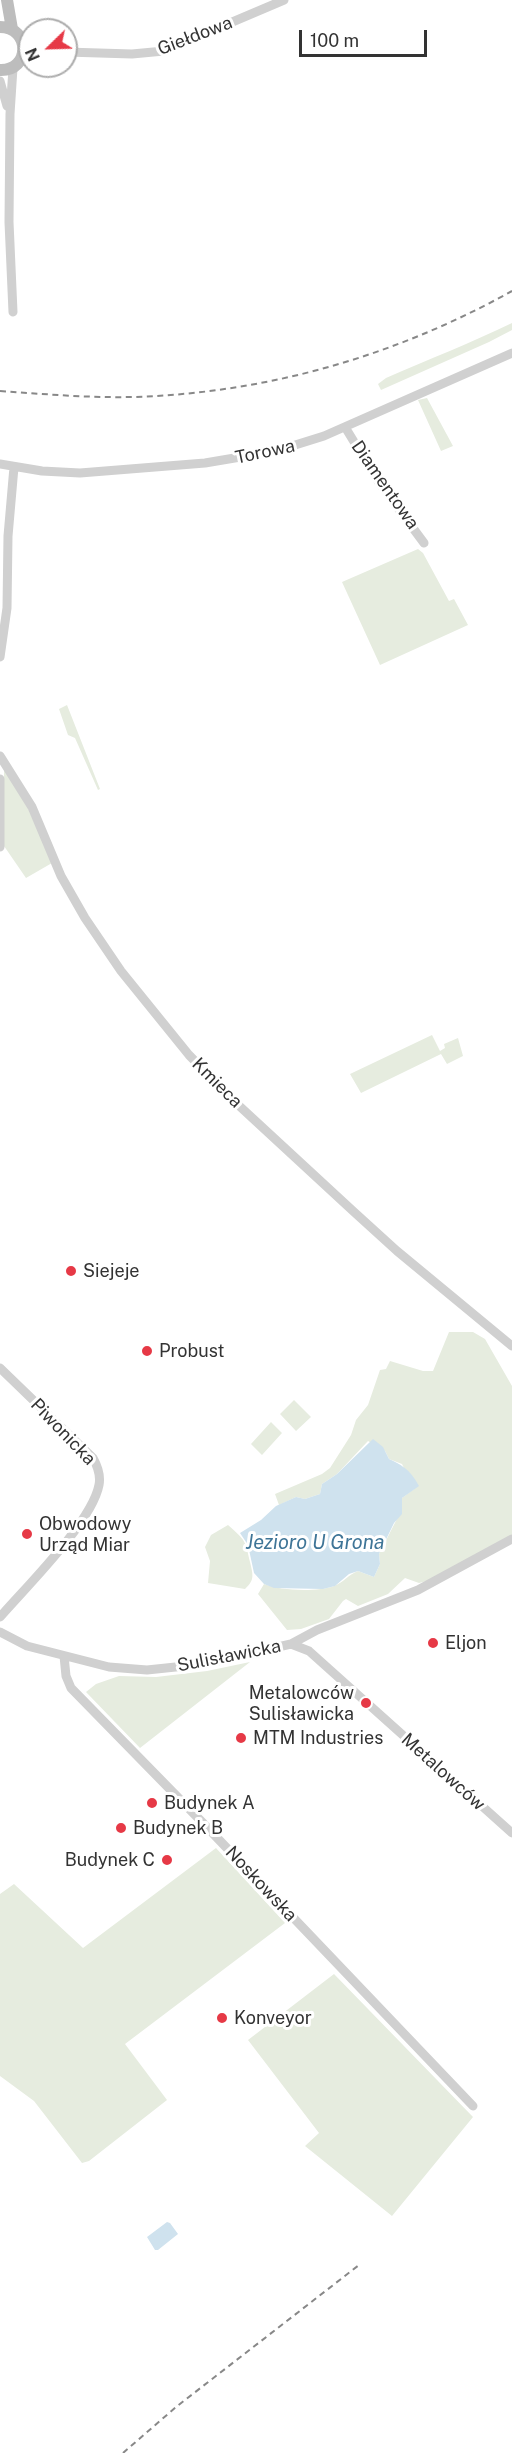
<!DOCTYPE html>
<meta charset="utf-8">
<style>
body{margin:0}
#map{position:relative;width:512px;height:2453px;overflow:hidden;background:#fff;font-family:"Public Sans",sans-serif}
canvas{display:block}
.north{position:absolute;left:18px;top:18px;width:60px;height:60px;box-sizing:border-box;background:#fff;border:2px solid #adadad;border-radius:50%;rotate:247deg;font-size:16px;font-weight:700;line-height:24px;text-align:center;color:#333}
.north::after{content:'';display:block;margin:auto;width:21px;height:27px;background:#e63946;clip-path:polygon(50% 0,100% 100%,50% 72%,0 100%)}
.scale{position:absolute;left:299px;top:30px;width:128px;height:27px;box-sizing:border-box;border:3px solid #333;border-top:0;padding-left:8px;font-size:18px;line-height:21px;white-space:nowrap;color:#333;-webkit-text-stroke:4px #fff;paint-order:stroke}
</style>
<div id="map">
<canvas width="512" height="2453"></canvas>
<div class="north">N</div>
<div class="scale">100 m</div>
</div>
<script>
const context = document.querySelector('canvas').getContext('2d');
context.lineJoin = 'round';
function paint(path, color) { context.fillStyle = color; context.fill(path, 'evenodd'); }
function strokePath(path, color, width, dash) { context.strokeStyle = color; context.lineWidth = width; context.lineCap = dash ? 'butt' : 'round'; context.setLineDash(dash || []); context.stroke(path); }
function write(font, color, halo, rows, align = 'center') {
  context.font = font + ' "Public Sans",sans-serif'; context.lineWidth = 6; context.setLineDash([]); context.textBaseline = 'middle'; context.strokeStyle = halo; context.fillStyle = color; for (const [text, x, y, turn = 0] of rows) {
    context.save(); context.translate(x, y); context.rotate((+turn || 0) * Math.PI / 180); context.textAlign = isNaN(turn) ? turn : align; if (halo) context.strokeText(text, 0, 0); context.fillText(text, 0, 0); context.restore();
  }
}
paint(new Path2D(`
 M512,323V330L489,342L381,390L378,384L386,378C429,359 471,343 512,323Z
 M427,398L453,446L441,451L418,400Z
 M418,549L423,553L449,601L454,599L468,625L380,665L342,582Z
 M67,705L100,789L98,790L75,738L68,735L59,709Z
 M7,770L24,799L52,863L26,878L4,846V771Z
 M432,1035L440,1051L445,1048L444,1044L458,1038L463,1056L447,1064L441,1054L361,1093L350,1074Z
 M449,1332H473L485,1339L512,1386V1535L427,1581L419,1583L405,1578L388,1594L358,1606L346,1599L343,1601L329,1619L301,1629L287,1630L258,1594L264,1584C280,1591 318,1592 334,1586C343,1583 349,1574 358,1571L374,1577L380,1564L379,1554L402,1509V1498L414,1489L402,1464L389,1459L385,1451L368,1441L337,1474L322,1484L320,1494L305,1499L296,1497L279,1505L275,1494L322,1474L330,1468L351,1435L356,1420L368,1405L380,1370L386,1369L390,1361L423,1371H433Z
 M294,1400L311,1417L296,1431L280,1414Z
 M271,1422L282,1433L262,1455L251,1444Z
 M228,1525C246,1541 245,1540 250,1562C253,1575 255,1580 245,1589L208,1583L210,1561L205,1547L211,1535Z
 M250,1662L140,1748L86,1692L96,1684L119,1676L156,1677L207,1671Z
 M216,1848L285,1923L125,2044L167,2100L89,2161L82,2163L34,2101L0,2076V1894L14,1884L83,1948Z
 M334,1974L473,2117L392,2216L305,2146L319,2133L248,2040Z`), '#e6ecdf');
paint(new Path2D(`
 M373,1439L383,1447L389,1459C404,1466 411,1471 419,1486L402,1498V1514L394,1523L379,1554L380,1564L374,1577L358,1571L349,1574L335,1586L323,1589L274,1588L264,1584L254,1573L248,1545L240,1533L261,1520L276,1506L296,1497L305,1499L320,1494L322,1484L337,1474Z
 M167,2222L170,2223L178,2234L158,2250H155L147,2237Z`), '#cfe2ee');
strokePath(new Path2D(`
 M66,52L132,54L164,51L284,0
 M13,68L10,114L9,222L13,312
 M0,81L7,106
 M345,427L378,481L424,543
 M0,464L42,471L80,473L205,463L276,451L324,436L512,353
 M0,657L7,608L8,536L14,467
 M0,756L32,807L61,876L85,918L121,971L189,1055L235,1102L353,1211L397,1251L512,1346
 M0,779V847
 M0,1368L93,1458C98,1467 101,1475 99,1485C92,1522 26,1587 0,1617
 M0,1632L27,1646L109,1667L147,1670L204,1664L291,1644L317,1630L418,1590L512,1539
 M291,1644L309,1651L512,1833
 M64,1656L66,1676L71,1688L202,1822L473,2106`), '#d0d0d0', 9);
strokePath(new Path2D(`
 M7,0L12,29
 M0,27C31,27 31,71 0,70`), '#bdbdbd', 12);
strokePath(new Path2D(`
 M0,391C44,394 88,398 133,397C267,393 395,356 512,291
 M123,2453L176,2407L359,2265`), '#888', 2, [6, 4.5]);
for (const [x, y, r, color] of [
 [71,1271,6,"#e63946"],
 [147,1351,6,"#e63946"],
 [27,1534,6,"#e63946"],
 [433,1643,6,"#e63946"],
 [366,1703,6,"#e63946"],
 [241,1738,6,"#e63946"],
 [152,1803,6,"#e63946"],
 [121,1828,6,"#e63946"],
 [167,1860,6,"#e63946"],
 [222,2018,6,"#e63946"]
]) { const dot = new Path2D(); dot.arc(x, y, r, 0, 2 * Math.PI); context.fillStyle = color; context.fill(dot); strokePath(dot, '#fff', 2); }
write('18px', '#333', '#fff', [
 ["Giełdowa",195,36,-21],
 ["Torowa",265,452,-12],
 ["Diamentowa",385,485,55],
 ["Kmieca",217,1083,45],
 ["Piwonicka",63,1432,46],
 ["Sulisławicka",229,1656,-11],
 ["Metalowców",443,1772,42],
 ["Noskowska",261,1884,47]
]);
write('18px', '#333', '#fff', [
 ["Siejeje",83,1271],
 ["Probust",159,1351],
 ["Obwodowy",39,1524],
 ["Urząd Miar",39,1545],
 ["Eljon",445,1643],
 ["Metalowców",354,1693,"right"],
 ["Sulisławicka",354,1714,"right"],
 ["MTM Industries",253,1738],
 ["Budynek A",164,1803],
 ["Budynek B",133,1828],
 ["Budynek C",155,1860,"right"],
 ["Konveyor",234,2018]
], 'left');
write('italic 20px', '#3f7597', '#fff', [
 ["Jezioro U Grona",315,1543]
]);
</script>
